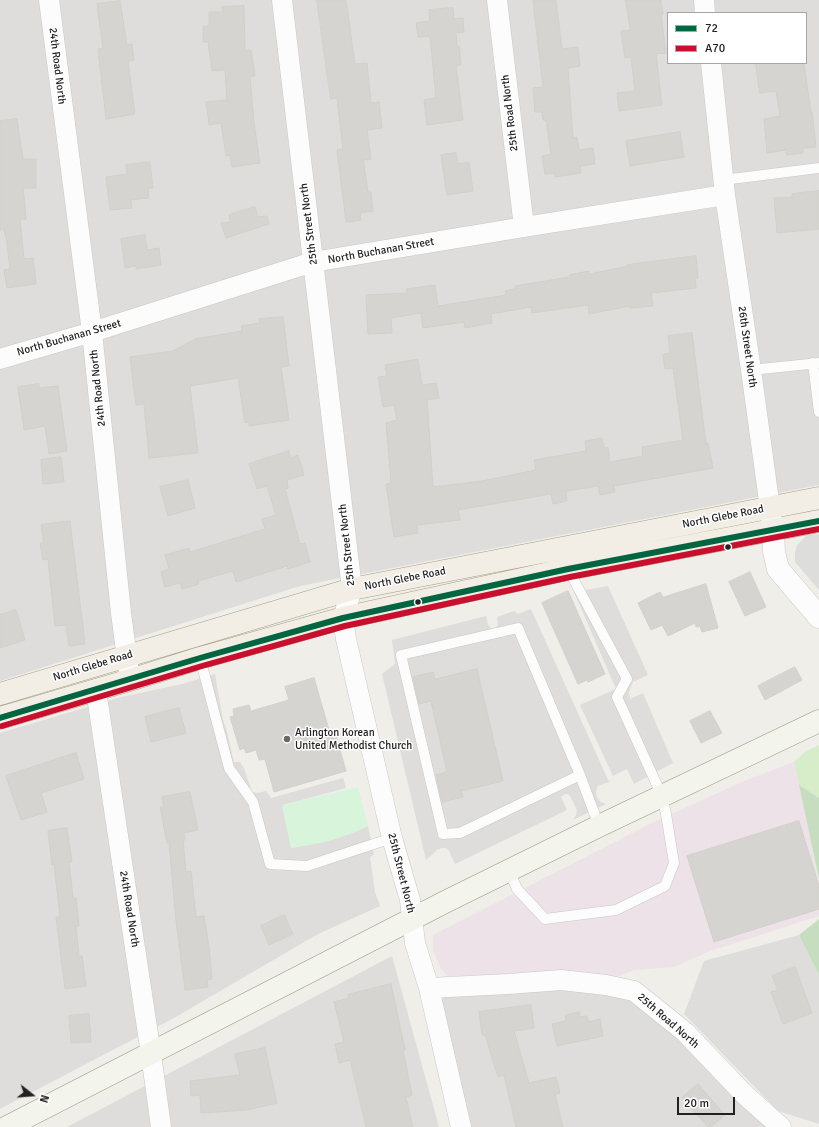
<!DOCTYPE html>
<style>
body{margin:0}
#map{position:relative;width:819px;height:1127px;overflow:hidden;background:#efeee9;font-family:Signika,sans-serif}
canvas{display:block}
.legend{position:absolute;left:667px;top:12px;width:140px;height:52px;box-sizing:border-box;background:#fff;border:1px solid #a6a6a6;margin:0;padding:5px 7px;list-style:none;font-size:12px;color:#212121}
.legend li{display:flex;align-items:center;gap:8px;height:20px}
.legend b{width:20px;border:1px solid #a6a6a6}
.north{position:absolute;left:12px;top:1075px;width:40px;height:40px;-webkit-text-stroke:3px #fff;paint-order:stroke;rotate:107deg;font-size:11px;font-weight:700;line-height:16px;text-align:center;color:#212121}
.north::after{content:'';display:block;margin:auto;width:14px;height:18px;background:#212121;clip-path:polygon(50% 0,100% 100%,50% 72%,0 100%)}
.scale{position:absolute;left:677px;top:1097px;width:58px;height:18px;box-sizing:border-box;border:2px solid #212121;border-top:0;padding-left:5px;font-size:12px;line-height:14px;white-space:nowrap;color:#212121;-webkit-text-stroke:3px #fff;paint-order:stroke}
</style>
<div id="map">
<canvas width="819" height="1127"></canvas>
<ul class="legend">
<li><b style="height:5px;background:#006641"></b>72</li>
<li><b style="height:5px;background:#c8102e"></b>A70</li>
</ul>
<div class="north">N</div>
<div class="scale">20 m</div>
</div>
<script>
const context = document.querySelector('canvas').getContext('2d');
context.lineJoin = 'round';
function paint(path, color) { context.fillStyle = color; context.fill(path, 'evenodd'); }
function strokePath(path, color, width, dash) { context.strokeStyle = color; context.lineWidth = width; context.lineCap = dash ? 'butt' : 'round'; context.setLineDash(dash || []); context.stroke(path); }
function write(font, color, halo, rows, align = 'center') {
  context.font = font + ' Signika,sans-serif'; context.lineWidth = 3; context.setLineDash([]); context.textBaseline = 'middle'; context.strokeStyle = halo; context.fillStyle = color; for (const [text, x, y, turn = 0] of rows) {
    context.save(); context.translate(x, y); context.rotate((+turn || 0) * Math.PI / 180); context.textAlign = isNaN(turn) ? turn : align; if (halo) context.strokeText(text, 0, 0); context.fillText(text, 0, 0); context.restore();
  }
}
paint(new Path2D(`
 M0,0H819V485L300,586L0,681ZM668,13H806V63H668Z
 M608,586L648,675L633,682L629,692L630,699L643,693L673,763L634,784L627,769L613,776L580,705L616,689L574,592Z
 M531,609L609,782L598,786L596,792L597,798L601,802L606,804L573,820L576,815L577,810L570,796L568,794H565L561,797L567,810L455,864L449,851L446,848H442L437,850L426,860L382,674L395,664L392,640L486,616L488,625L492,629H495L498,625L497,617L514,611L518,614Z
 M215,674L223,720L226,728L234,762H240L244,768L252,792L257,793L266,791L271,798L343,778L346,788L283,805L291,848L368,826L374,855L370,857L375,892L380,906L318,934L174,1018L0,1109V733L121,697L182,684Z
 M799,935L819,975V1124L778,1111L684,1014L704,961Z
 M392,956L439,1127H67Z
 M545,989L603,991L628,998L656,1014L766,1127H471L440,1004L442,999L448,995Z`), '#dedddb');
paint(new Path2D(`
 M794,762L819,879V916L710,951L674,967L634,970L617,977L584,974L448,976L441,969L433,950V935L654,822L742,782Z`), '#ece2e7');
paint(new Path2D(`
 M819,534V590L795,562V553L797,545L807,535Z`), '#dddddb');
paint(new Path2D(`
 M819,745V798L799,785L794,762L805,752Z`), '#d7ecc9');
paint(new Path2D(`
 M799,785L819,798V879Z
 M819,919V975L799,935Z`), '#c6debf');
paint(new Path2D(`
 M358,787L368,826C343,839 318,844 291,848L282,805Z`), '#d8f5dc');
const building = new Path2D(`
 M317,0H346L355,64L367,63L371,103L379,102L382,128L367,130L371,159L363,160L368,192H371L373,211L360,213L361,220L346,222L337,150L343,149L337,98L331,99Z
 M540,0H556L562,49L578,47L580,66L568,68L573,138L577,137L579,150L593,148L595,164L580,166L581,173L555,177V173L545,174L542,156L551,154L546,120H543L542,112H535L533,88L543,87L533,1Z
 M626,0H661L663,14L661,15L666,53L656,54L662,105L619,111L617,93L635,91L631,57L625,58L621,31L630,30Z
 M120,1L127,45L132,44L134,60L128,61L135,114L106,119L98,49L103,48L97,4Z
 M244,6L245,50H251L255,76L250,77L254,123L260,163L232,167L230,155L226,156L221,123L209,125L206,102L227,100L225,70L212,71L208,42H203V26H209V12H223L222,7Z
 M453,8L454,19L463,18L464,32L456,33L457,46H459L461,65H456L463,120L427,125L424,100L436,98L430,36L418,37L416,23L430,21L429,10Z
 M756,63H804L811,112H812L816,147L803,148V153L787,155L786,150L767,153L764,119L780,116L776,91L760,93Z
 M17,119L23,159H36V188H23L26,219H20L24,259L33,258L36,284L7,288L4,270L10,269L6,236H5L4,229L0,230V121Z
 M680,132L684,157L630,166L626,141Z
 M456,153L458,164L469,162L473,191L447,195L441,155Z
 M150,162L153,188H148L149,198L131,200L132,208L110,210L106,177L127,174L126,165Z
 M819,191V229L777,233L774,198L792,197V194Z
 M255,207L258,217L267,216L269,224L226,238L221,223L230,222L229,215Z
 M145,235L147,250L159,248L161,265L136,269V266L125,268L121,239Z
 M696,256L698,278L695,279L696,288L651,293L653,306L630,308V306L589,314L588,305L532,313L531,307L491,314L492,323L465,328L464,322L423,328L421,313L391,318L392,333L368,334L366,295L407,293L406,289L435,285L438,306L506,295L505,291L515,289V286L570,277L569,275L589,271L590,274L628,266V265Z
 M283,317L289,366L281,367L289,420L249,426V422L245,423L238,378L190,386L198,453L149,458L144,404L136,405L130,357L173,351L195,339L242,331L241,326L260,323L259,319Z
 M692,333L706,444L708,443L713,468L614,486L615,492L600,495L598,486L566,491L567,501L553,504L551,494L458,510L460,520L417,525L418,533L394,537L386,484L391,483L386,423L397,420L394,405L383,407L378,377L387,376L385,365L418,359L422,385L436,383L439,398L427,400L433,487L482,481L536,470L534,460L586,451L585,441L602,438L604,448L608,447L610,462L643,456L642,447L683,440L673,368L665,369L663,354L670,353L668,336Z
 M39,384V388L58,386L67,451L49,454L45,426L24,430L18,387Z
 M289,451L290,458L298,455L304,475L287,480L288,488L285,489L300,544L305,543L310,562L288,569L287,566L236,582L233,571L198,581L199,584L182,589L180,583L165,587L161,572L169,569L165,555L189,548L190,552L265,529L262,519L276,515L267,486L257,489L249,464Z
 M61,457L64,482L43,484L41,460Z
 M188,480L195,508L168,516L160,487Z
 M70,521L85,644L69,646L66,625L55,626L48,559L43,560L40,543H44L41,525Z
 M750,572L766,607L745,616L729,582Z
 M706,584L718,628L702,632L700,626L696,627L695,623L668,636L662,625L651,630L638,603L660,592L663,597Z
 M568,591L605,674L588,682L587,680L578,684L542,603Z
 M16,610L25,640L0,648V615Z
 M795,667L802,680L765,700L758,686Z
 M477,669L503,781L461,791L463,797L442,802L436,775L447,772L431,701L419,704L413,677L433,672L435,679Z
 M314,678L329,730L334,729L346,771L274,792L265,759L259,760L256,750L246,753L244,748L240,750L230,717L234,716L233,709L249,705L251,711L289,700L285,687Z
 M179,708L186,733L151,742L145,717Z
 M710,711L722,733L701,743L690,721Z
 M76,753L84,779L41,793L47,812L21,820L6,776Z
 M190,792L198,830L184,833L185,840H183L186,872L191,871L196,917L204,916L209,947L212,979L207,980L208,987L185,990L176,920L169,843H167L160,807H164L162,797Z
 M799,821L819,886V909L714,942L687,856Z
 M67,828L72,862H69L73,898H76L79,926L76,927L79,956H82L86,986L65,989L56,917H60L54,864L52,865L48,831Z
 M284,915L293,934L269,945L261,926Z
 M795,967L812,1013L783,1024L771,992L778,990L772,976Z
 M391,984L405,1050H403L412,1095L406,1097L413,1127H366L350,1060L339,1063L335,1044L344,1042L334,1002L349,998L348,995Z
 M531,1005L534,1028L514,1031L529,1083L556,1077L560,1093L555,1094L563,1127H516L504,1075L498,1077L485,1035H482L479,1012Z
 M579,1012L580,1017L587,1016L588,1022L600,1019L603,1036L557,1046L552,1024L566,1021L565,1016Z
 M89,1014L91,1042L71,1043L69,1016Z
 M265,1048L277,1103L247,1110L201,1113L200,1095L191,1096L190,1081L240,1075L235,1054Z
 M698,1084L725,1115L711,1127H708L682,1098Z`);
paint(building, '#d6d4d0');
strokePath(building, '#d2d0cb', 1);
const service = new Path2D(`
 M723,180L819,168
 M813,363L819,412
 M751,370L819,363
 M200,658L229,768L253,802L270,864L307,866L392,838
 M580,775L518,628L401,655L443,834L460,833L580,775L599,826
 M509,870L517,889L545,919L616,910L665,886L674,863L666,814L662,796L617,697L627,679L568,569`);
const minor = new Path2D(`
 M49,0L92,332L121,613L130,680
 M282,0L352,589L343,618L346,639L392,838L410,900L415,943L429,988L461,1127
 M497,0L524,227
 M704,0L705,13
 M711,63L725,195L751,370L773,530
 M0,359L92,332L313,262L524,227L725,195
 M96,690L151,1054L161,1127
 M429,988L508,984L561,980L606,985L634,991L685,1032L745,1095L781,1127`);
const tertiary = new Path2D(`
 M773,530L774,552L778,569L819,617`);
const secondary = new Path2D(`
 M7,1127L447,901L599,826L819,721`);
const primary = new Path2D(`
 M0,694L352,589L819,498
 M0,718L130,680L200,658L343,618L568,569L819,521`);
strokePath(service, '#c8c8c5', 11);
strokePath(minor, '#c8c8c5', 21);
strokePath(tertiary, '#c8c8c5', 23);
strokePath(secondary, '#959a80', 23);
strokePath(primary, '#a69f85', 23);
strokePath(service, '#fdfcfc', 10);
strokePath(minor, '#fdfcfc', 20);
strokePath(tertiary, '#fdfcfc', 22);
strokePath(secondary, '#f3f4ec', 22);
strokePath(primary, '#f2eee6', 22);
strokePath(new Path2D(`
 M0,718L200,658L343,618L568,569L819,521`), '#006641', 6);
strokePath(new Path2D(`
 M2,726L202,666L345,626L570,577L819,529`), '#c8102e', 6);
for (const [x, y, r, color] of [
 [728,547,3.5,"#212121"],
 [418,602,3.5,"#212121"],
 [287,739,4,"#696967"]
]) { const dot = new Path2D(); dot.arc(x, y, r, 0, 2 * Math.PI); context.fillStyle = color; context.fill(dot); strokePath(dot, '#fff', 1.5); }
write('11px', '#212121', '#fff', [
 ["24th Road North",57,66,83],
 ["25th Road North",510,113,-97],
 ["25th Street North",309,224,-97],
 ["North Buchanan Street",381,251,-10],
 ["North Buchanan Street",69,338,-16],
 ["26th Street North",747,347,82],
 ["24th Road North",98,388,-96],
 ["North Glebe Road",723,517,-11],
 ["25th Street North",347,545,-96],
 ["North Glebe Road",405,579,-11],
 ["North Glebe Road",93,666,-17],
 ["25th Street North",401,873,76],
 ["24th Road North",129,909,81],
 ["25th Road North",668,1021,41]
]);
write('11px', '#212121', '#fff', [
 ["Arlington Korean",295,733],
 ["United Methodist Church",295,746]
], 'left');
</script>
